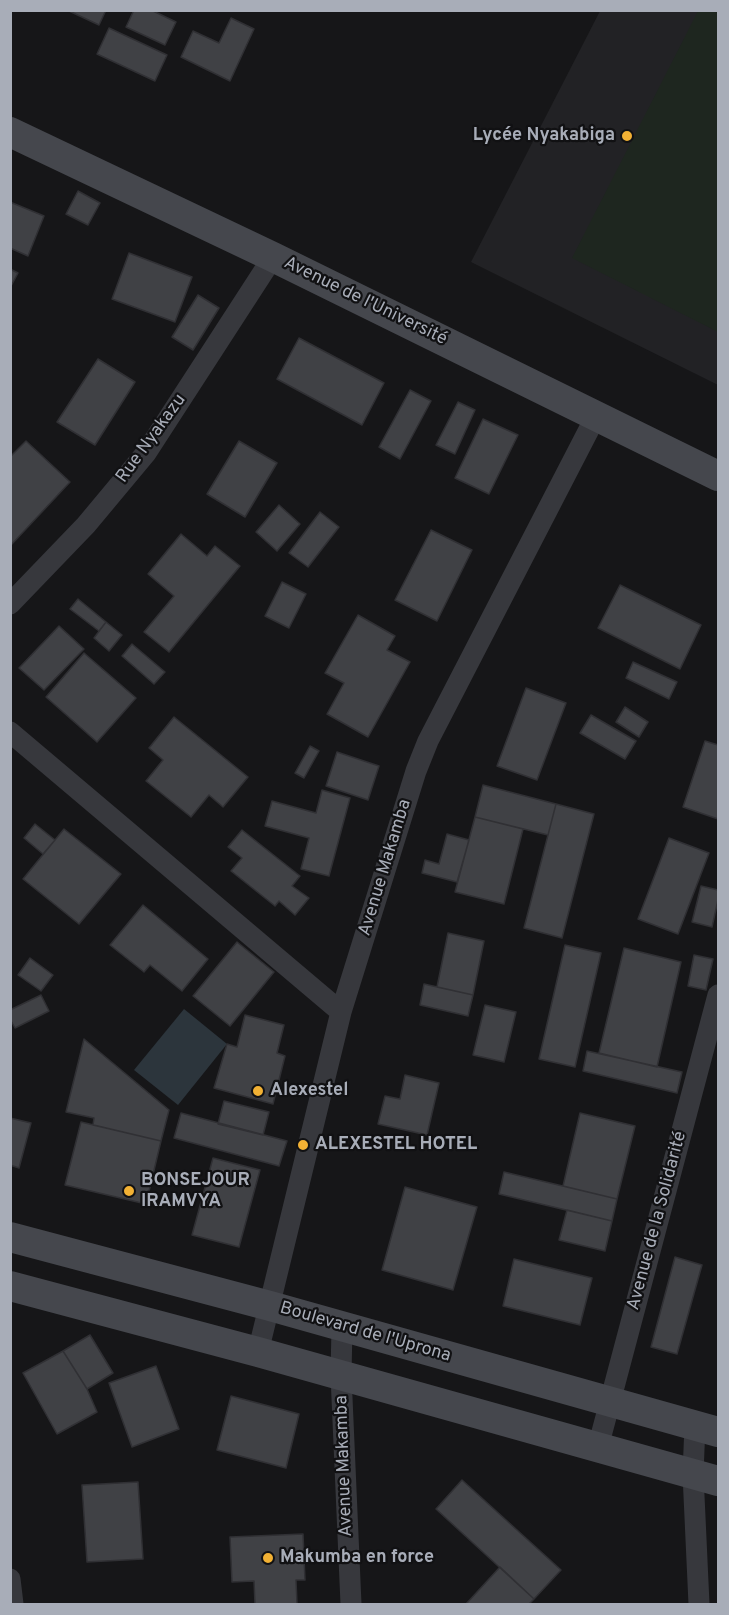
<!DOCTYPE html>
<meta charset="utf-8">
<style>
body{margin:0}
#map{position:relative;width:729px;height:1615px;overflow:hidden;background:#161618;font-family:Overpass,sans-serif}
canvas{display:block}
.frame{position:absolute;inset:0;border:12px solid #a8adb8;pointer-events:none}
</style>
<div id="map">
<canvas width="729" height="1615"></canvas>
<div class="frame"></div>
</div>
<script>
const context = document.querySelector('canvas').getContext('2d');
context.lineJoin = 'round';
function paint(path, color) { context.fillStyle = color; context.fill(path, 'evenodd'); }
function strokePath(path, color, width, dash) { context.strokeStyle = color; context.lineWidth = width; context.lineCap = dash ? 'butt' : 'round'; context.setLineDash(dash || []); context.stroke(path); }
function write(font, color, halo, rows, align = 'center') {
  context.font = font + ' Overpass,sans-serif'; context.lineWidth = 4.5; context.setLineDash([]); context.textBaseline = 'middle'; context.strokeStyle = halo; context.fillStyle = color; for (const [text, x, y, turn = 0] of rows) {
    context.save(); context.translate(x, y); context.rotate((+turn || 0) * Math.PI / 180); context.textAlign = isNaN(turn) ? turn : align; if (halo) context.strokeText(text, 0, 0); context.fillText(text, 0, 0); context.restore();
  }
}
paint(new Path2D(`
 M600,11H718V385L471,262Z`), '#222225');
paint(new Path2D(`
 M698,11H718V332L572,258Z`), '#1e261f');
paint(new Path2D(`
 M184,1009L227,1044L178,1105L134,1070Z`), '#2c353c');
const building = new Path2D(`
 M67,10H106L99,25Z
 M134,10H151L176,22L165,45L126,27Z
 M231,18L254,29L230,81L181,57L193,31L219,43Z
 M109,28L167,55L155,81L97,54Z
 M78,191L100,203L88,225L66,214Z
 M10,202L44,216L28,256L10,248Z
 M129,253L192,277L175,322L112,299Z
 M10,269L18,273L10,288Z
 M198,295L219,308L193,350L172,337Z
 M299,338L384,383L362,425L277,379Z
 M98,359L135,382L95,445L57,422Z
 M410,390L431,401L400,459L379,447Z
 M458,402L475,410L455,454L436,445Z
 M483,419L518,435L489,494L455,478Z
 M26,441L70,482L11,545L10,457Z
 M239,441L277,463L245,517L207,494Z
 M279,505L300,524L277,551L256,532Z
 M320,512L339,527L308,567L289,553Z
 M431,530L472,550L437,621L395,600Z
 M181,534L207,556L215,546L240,566L169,652L144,632L174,596L148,574Z
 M282,582L306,594L289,628L265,616Z
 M620,585L701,625L680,669L598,628Z
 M78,599L106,622L99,631L70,609Z
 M358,615L395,636L387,650L410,662L368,737L327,714L344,683L325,673Z
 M106,622L122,635L109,651L94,638Z
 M59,626L84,649L44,690L19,668Z
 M132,644L165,672L154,684L122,656Z
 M84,653L136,698L97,742L46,697Z
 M633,662L677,682L669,699L626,678Z
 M526,688L566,703L537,780L497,766Z
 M625,707L648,722L639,737L616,722Z
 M591,715L636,741L625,759L580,733Z
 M174,717L248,777L223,807L209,795L191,817L146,781L163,760L149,748Z
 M705,741L718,745V819L683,807Z
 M310,746L319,751L304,778L295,773Z
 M337,752L379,766L368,800L326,786Z
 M483,785L556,804L548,835L475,817Z
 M322,790L350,798L329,876L301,869L309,838L265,826L272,801L316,813Z
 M556,804L594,814L562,938L524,928Z
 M475,817L523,829L504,904L455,892Z
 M35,824L55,840L43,854L24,838Z
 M64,829L121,874L79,924L23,879Z
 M242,830L300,876L292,886L309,898L295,915L279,901L275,906L231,871L242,858L228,847Z
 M447,834L469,840L457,882L422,873L425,860L439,864Z
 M669,838L709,853L678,934L638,919Z
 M701,886L718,890V900L712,927L692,922Z
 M143,905L208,959L182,991L150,965L144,972L110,945Z
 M448,933L484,941L473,995L437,987Z
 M237,942L274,972L230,1026L193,996Z
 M565,945L601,953L575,1067L539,1059Z
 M624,948L681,962L657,1067L599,1053Z
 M694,955L713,959L706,990L688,986Z
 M30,958L53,975L41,991L18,975Z
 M424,984L473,995L468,1016L420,1005Z
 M41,995L49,1011L15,1028L10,1019V1010Z
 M485,1005L516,1012L504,1062L473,1055Z
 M245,1015L284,1025L277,1053L285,1056L273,1104L214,1088L227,1044L237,1047Z
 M84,1039L169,1110L161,1141L93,1125L94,1118L66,1112Z
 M587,1051L682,1072L677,1093L583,1071Z
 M405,1075L439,1083L427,1135L378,1124L385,1096L400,1099Z
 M224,1101L269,1112L263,1135L218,1124Z
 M181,1113L287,1141L279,1166L174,1138Z
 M580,1113L635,1126L617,1199L563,1186Z
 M10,1118L31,1123L19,1168L10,1165Z
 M81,1122L161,1141L146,1204L65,1185Z
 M213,1158L260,1170L239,1247L192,1235Z
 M504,1172L617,1199L612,1221L499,1194Z
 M405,1187L477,1207L453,1290L382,1270Z
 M567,1210L612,1221L605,1251L559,1240Z
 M675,1257L702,1265L677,1354L651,1347Z
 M514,1259L592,1278L580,1325L503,1306Z
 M90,1335L113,1373L87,1389L63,1351Z
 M63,1351L87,1389L97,1412L57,1434L23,1373Z
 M156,1366L179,1429L132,1447L109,1383Z
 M231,1396L299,1414L286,1468L217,1450Z
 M462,1480L561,1570L534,1599L436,1509Z
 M138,1482L143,1559L87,1562L82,1485Z
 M303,1534L305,1580H296L297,1604H255L254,1581L232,1582L230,1537Z
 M500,1567L534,1599L529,1604H466Z`);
paint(building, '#404145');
strokePath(building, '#303034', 1.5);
strokePath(new Path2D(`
 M10,604L86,525L146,453L273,257
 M10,732L341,1012
 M342,1327L341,1375L351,1604
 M258,1352L341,1012L416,771L428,741L596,416
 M695,1425L693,1474L699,1604
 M598,1447L718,995
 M10,1579L13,1604`), '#37383d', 21);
strokePath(new Path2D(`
 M10,132L273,257L718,476
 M10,1237L270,1306L718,1432
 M10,1286L258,1352L718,1481`), '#45474d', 30);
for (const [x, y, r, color] of [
 [627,136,6,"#f2b134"],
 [258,1091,6,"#f2b134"],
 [303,1145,6,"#f2b134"],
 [129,1191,6,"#f2b134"],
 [268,1558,6,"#f2b134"]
]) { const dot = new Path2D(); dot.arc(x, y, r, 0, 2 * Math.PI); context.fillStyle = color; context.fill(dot); strokePath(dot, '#111113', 2); }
write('bold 18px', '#a8adb8', '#111113', [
 ["Lycée Nyakabiga",615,136,"right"],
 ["Alexestel",270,1091],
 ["ALEXESTEL HOTEL",315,1145],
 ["BONSEJOUR",141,1181],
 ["IRAMVYA",141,1202],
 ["Makumba en force",280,1558]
], 'left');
write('18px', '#a8adb8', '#111113', [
 ["Avenue de l'Université",365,302,26],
 ["Rue Nyakazu",152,439,-54],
 ["Avenue Makamba",386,868,-73],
 ["Avenue de la Solidarité",658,1221,-75],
 ["Boulevard de l'Uprona",365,1333,16],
 ["Avenue Makamba",345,1466,-92]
]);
</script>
